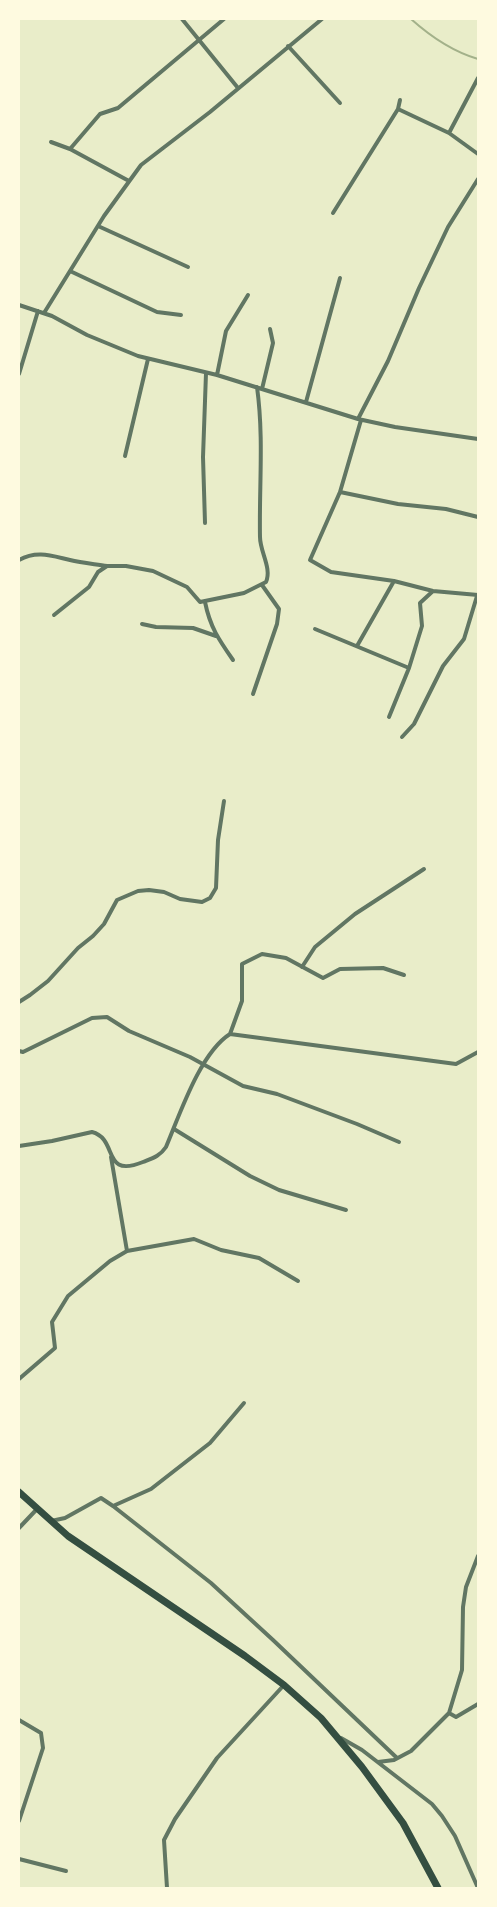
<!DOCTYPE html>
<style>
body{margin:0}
#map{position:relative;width:497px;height:1907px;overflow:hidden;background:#e9edc9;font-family:Inter,sans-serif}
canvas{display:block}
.frame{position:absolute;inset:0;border:20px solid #fefae0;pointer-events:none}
</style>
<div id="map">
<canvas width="497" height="1907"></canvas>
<div class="frame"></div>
</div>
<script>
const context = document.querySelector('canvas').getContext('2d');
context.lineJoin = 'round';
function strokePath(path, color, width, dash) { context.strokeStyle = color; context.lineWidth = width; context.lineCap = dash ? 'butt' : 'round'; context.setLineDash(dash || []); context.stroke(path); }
strokePath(new Path2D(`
 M411,19C430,36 454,52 478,59`), '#a3b18a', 2);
strokePath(new Path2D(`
 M182,19L238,88
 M288,46L340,103
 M398,109L449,133L478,154
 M449,133L478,78
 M51,142L70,149L129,181
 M70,149L100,114L118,108L224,19
 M333,213L398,109L400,100
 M98,226L188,267
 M70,271L157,312L181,315
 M19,305L52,316L87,335L138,356L217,375L358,419L395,427L478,439
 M44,313L104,216L141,165L210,112L322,19
 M19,374L38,311
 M217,375L226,331L248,295
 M262,389L273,343L270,329
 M306,402L340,278
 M358,419L388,361L419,288L448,227L478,179
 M361,420L340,492L310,560L331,572L394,581L433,591L478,595
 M125,456L148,359
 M340,492L398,504L446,509L478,517
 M205,523L203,457L206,373
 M19,560C37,550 52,556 70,560C82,563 95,564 107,566
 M205,602C210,627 219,640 233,660
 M54,615L89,587L98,572L107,566H126L153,571L187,587L200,602L244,593L266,582C272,568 260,552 260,537C259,487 264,437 257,387
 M142,624L156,627L193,628L216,636
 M315,629L409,668
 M357,646L394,581
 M253,694L277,624L279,609L262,585
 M389,717L409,668L422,626L420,603L433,591
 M402,737L414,724L443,666L464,639L477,596
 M302,967L315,947L355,914L424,869
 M19,1002L30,995L48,981L78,948L93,936L104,924L117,900L138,891L149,890L164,892L180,899L202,902L210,898L216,888L218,840L224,801
 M230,1034L242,1001V964L262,954L286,958L323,978L340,969L383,968L404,975
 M19,1051L23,1052L92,1018L107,1017L129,1031L190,1057L243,1086L277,1094L357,1124L399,1142
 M174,1129L250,1176L279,1190L346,1210
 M19,1146L52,1141L92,1132C119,1139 101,1179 143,1162C153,1158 160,1156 166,1147C180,1114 200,1053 230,1034L456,1064L478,1052
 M111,1157L127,1251
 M19,1379L55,1348L52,1322L68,1296L110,1261L127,1251L194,1239L221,1250L259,1258L298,1281
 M113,1506L211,1583L273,1640L397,1758
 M51,1521L65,1518L101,1498L113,1506L151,1489L210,1443L244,1403
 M19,1528L37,1509
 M449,1713L456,1717L478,1704
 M19,1720L41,1733L43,1748L19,1821
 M341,1738L362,1750L432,1804L442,1816L455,1836L478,1888
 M378,1762L394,1760L411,1751L449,1713L462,1670L463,1607L466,1587L478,1556
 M19,1859L66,1871
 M167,1888L164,1840L175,1819L217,1758L284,1685`), '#617663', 4);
strokePath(new Path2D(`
 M19,1492L68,1536L245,1656L284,1685L321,1718L362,1767L403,1823L438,1888`), '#344e41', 7);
</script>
